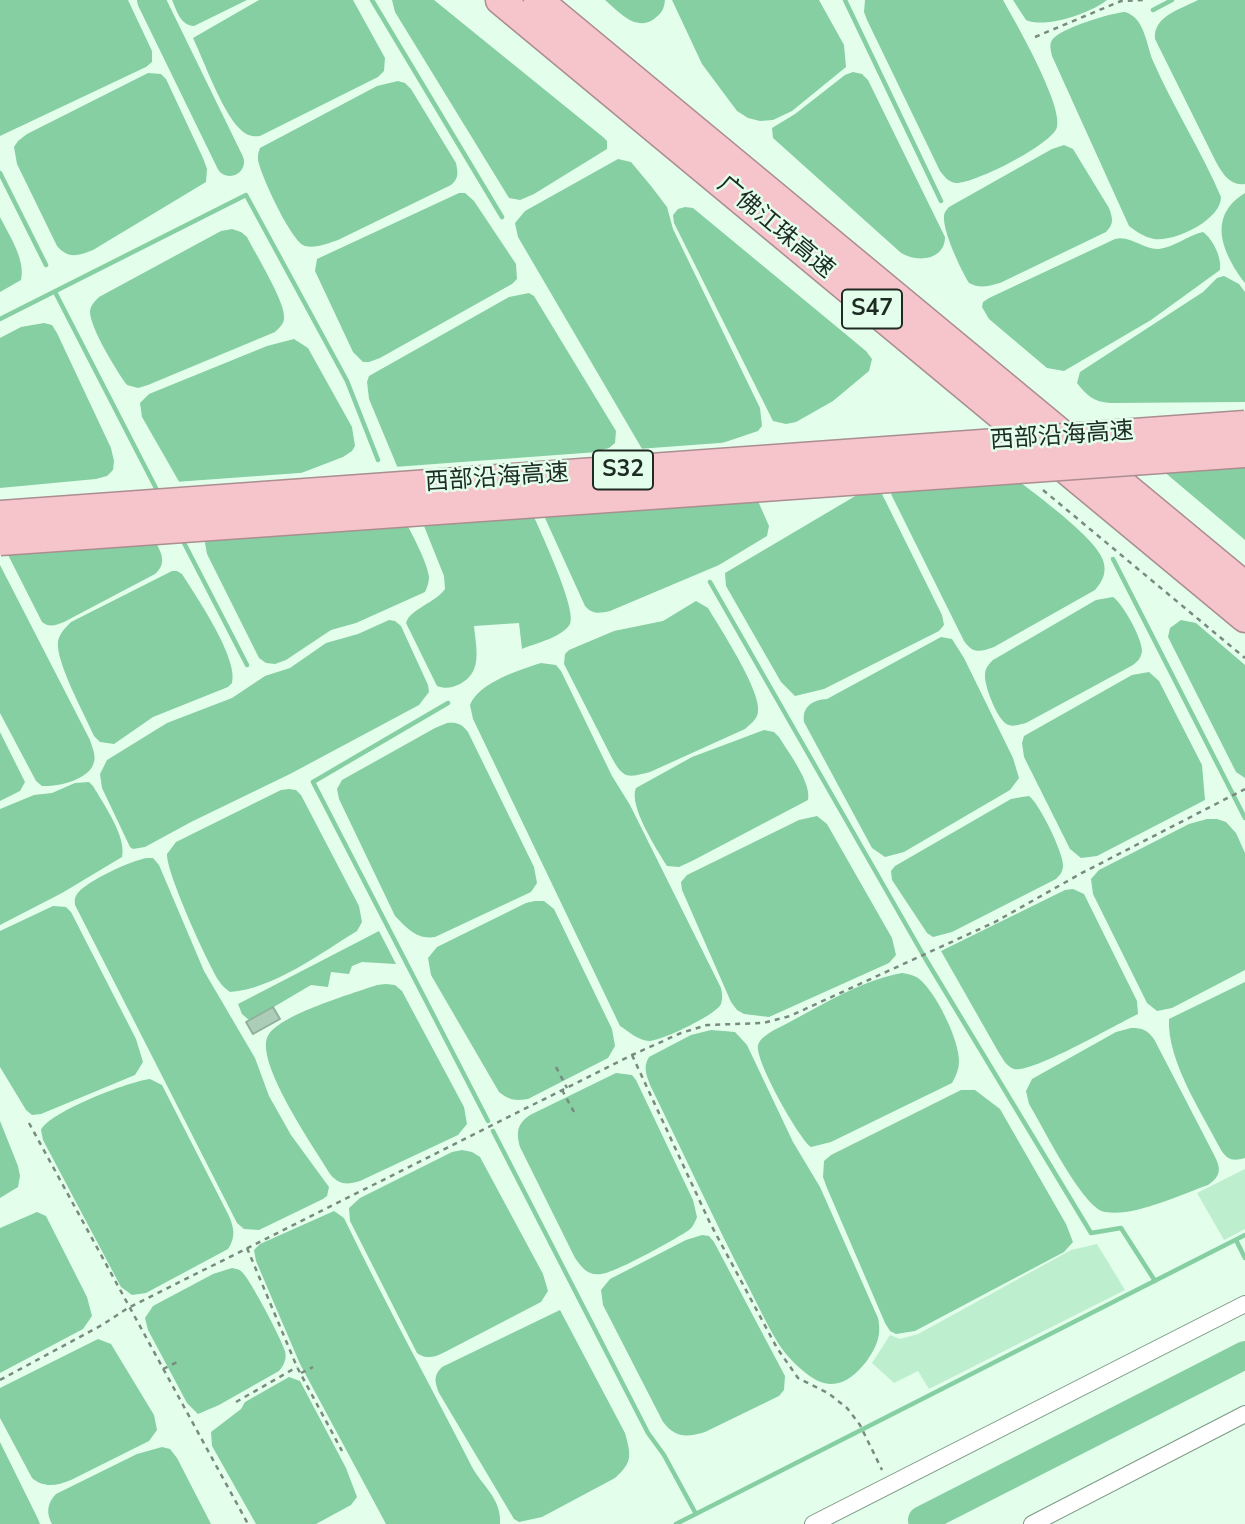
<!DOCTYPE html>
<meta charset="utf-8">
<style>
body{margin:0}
canvas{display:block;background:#e4feec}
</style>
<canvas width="1245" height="1524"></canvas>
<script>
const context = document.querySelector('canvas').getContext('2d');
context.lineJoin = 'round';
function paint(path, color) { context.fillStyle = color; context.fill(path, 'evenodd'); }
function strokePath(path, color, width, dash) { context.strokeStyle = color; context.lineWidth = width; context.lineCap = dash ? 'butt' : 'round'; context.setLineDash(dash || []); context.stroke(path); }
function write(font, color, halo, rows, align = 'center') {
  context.font = font + ' "Nunito Sans","Noto Sans SC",sans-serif'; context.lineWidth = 5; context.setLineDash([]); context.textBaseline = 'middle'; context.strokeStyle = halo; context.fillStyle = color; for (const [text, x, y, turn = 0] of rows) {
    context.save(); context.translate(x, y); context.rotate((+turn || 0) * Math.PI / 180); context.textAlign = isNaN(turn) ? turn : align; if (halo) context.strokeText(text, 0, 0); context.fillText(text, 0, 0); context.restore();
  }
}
paint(new Path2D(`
 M1245,1169V1229L1224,1240L1197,1193Z
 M1097,1244L1125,1290L929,1389L918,1371L894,1383L872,1363L890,1335L900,1339L918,1334L1071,1250Z`), '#bdefcf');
paint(new Path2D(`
 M0,0H128L152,51V62L146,67L0,136Z
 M172,0H247L194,26C180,25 177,11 172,0Z
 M259,0H353L385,58L384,71L378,77L260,136C251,137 246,135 240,129C222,112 204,61 193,38Z
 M392,0H434L603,137L607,141V149L534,194L520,200L509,198L395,12Z
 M605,0H665C664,9 662,13 654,19C636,32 619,12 605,0Z
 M672,0H819L844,45L846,67L792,111L773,120L760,121L748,118L737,111L702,64Z
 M865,0H1003C1016,23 1063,105 1057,127C1053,144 974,184 956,183C948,182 945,177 940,171L867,20L864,12Z
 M1013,0H1107C1091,13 1045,29 1026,20Z
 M1198,0H1245V184C1230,186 1223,174 1216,162L1155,39C1153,16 1181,9 1198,0Z
 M1125,12C1145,18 1146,44 1153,61C1173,107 1201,150 1221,197C1221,220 1175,242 1154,239C1144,237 1137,232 1129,226L1052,56C1051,51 1049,45 1052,40C1060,28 1111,13 1125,12Z
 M853,72L862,74L868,80L945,237C945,261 915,263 900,252L773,138L772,128L795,114L845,75Z
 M148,73L161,74L166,79L203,158L207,169L206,182L93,250C78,256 68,259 57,246L17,164L14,147L18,141L27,134Z
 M398,81L405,83L411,89L456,163C458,173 459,178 451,185L338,240C329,243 315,249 305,246C291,241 263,179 259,164C257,158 258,153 260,148L377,86Z
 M1064,145L1073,149L1109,208C1113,219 1114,224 1106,232L1000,283C988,286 980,289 969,283C961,270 943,232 944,217C944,212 946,211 949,207L1052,149Z
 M618,159L631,162L651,186L667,207L673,229L760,408L762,426L758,431L672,460L645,454L518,237L515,223L525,211Z
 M459,193H465L474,201L516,264L517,279L512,284L380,358L369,362H363L353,352L315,271L317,259Z
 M1245,193V283C1223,254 1206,217 1245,193Z
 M685,207L693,208L866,351L872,359L869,371L833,401L796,422L786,424L773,421L674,223L673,215L678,209Z
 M0,217C9,235 26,260 21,280L0,292Z
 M232,229L241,232L247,237C255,253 286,303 284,318C284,324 279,328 275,332L148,385L138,388L127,385C117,372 89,326 90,311C91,305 95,301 99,297L221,231Z
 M1203,232C1213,239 1222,258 1220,270L1151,320L1064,371L1047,368L989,319L982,307L983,302L989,298L1115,239C1131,235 1143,250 1159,249C1175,247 1188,235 1203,232Z
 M1224,276L1239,284L1245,292V402L1110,403C1094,402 1086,395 1077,383L1080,372L1203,292L1217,278Z
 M529,293L534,296L616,431L615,443L609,448L412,502L369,399L367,382L369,376L509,297Z
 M44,323L52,325L57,333L111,448L114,461L113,470L107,476L96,479L0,488V338L21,327Z
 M294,339L308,348L352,427L355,446L352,451L343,457L197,513L142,417L140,403L149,394L267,346Z
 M984,455C1009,475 1094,533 1103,560C1107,572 1103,581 1095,590L994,647C980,652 973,654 964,641L891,494Z
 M1245,460V540L1156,465Z
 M743,467L769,526L767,536L719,565L610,611C600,613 593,615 585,606L535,496Z
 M383,481C394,502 427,556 429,577C429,583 427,587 425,592L356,623L331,630L286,660L275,664L266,663L259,658L207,554L205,543L208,537Z
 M877,491L882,494L942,615L944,625L939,631L824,689L795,696L781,682L726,586L725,573L857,495Z
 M529,506C537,524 578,610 570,624C563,637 536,643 522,649L519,623L474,626C476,648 483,672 460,684C452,688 445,689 437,686L406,623C410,609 435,603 445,589L444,576L424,526V518Z
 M153,538C161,551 168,563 155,574L64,622C56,625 49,628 42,622L0,539Z
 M0,565L90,740C92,747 96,755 94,762C90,780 57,787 42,786L36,781L0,713Z
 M172,571H177L182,574C196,596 239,659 232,683L228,687L153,717L114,744L100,742L94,736C85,715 55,661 58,641C60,633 65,628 71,622Z
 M1113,597C1123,604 1142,638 1142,651C1141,658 1138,661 1133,665L1026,723C1021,724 1014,727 1009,725C998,723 984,685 985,675C985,668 989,664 993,660L1096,600Z
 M696,601L708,608C720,628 762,692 758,712C757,720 750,724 745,729L650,772C630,777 624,780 613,760L564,664L565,654L569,650L614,631L663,621Z
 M389,620L395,621L401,626L428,685L429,692L419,705L290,774L191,822L145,847L133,849L130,847L102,788L100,774L107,760L167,723L232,698L265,676L290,668L326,643L358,634Z
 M1181,620L1196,623L1245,665V778L1236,772L1168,637L1170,628Z
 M941,637L952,639L964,658L1013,758L1019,778L1010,790L904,852L885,857L872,848L804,722C802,706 813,700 827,699Z
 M541,663L556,665L561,671L612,776L630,805L721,988C722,993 723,998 721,1004C716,1015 661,1041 649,1041C639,1041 628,1031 620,1026L473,719L470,705C479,682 520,670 541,663Z
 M1149,672L1159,681L1202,765L1205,800L1097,856L1081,858L1070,849L1024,757L1022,743L1024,736L1132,675Z
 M447,723C457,722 462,724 468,732L534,867L537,883L531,892L435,937C417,940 407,928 395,916L339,799L337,789L342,780L435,728Z
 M764,730L774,732L779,737C788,752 812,783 808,800L692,861L679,867L667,866C657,850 628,805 636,788L692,757Z
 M0,732L25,782L20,791L0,801Z
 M89,782L93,786C103,803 127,837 122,857L62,893L0,925V809L34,795L52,793L75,783Z
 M289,789L296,790L301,795L359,906L362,922L357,931C321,953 273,989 230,992C226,989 222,986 219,981C207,962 166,872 167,854L176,842L281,790Z
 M1022,797L1029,796C1039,803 1063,852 1063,865C1063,872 1060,875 1056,879L952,932L933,937L927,933L892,880L891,871L895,866L1011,799Z
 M817,816L827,824L892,938L896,955L889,963L769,1017L744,1014L737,1010L731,1002L682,890L681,882L687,875L799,820Z
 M1207,819H1217L1226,822L1236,833L1245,853V970L1172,1008L1157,1011L1147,1003L1093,894L1091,879L1099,870L1189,824Z
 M147,858H153L159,865L204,971L255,1058L269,1096L291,1135L329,1187L327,1196L323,1199L259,1230L244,1229L237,1223L75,905C75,900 74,899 77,894C85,882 132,860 147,858Z
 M1073,889L1084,894L1137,1001L1138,1014C1117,1024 1031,1074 1014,1069C1006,1066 1003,1059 999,1053L941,951L1065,890Z
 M535,901H544L554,909L612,1029L615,1046L608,1058L528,1099C515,1101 509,1100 499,1092L431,975L428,958L437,947L526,903Z
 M53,906L66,907L71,912L136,1039L143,1062L135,1075L41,1114L32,1115L26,1110L0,1067V931Z
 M379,931L396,964L362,962L352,966L349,974L331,972L328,987L311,985L250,1021L242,1014L238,1004Z
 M902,973C908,974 913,975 918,978C935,990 960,1041 959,1062C959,1069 956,1076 952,1083L831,1142L811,1147C799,1139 754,1059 758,1045C760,1038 768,1034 774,1030C815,1010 857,981 902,973Z
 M1245,982V1158C1234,1161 1228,1161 1221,1150C1202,1113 1167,1061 1169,1019Z
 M386,984L395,985L402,991L464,1107L467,1124L458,1135L360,1181C347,1185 339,1185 330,1174C316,1150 251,1058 269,1034C283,1014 351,994 377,985Z
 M1131,1028C1143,1028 1147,1030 1154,1039L1210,1147C1218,1163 1226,1173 1208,1185C1179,1195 1135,1217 1105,1212C1083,1209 1042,1125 1029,1104L1026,1091L1032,1079L1116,1032Z
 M711,1030L735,1032L747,1045L793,1142L820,1187L878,1318C882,1336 876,1348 866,1362C853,1378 837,1391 816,1380C801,1371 787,1357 778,1343C767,1325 758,1305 748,1286C714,1220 683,1152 650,1085C646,1074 643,1067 649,1057L691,1035Z
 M616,1073L632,1075L636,1080L693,1200L697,1217C695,1222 693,1227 689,1230C676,1239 615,1273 601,1274C588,1276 582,1268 575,1258L520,1147C516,1132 517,1124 530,1115Z
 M150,1079L162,1085L229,1216C234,1228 236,1237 228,1249L146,1293L132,1295L121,1287L43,1140L41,1130C49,1112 130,1081 150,1079Z
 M961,1090H975L1000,1109L1066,1224L1073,1242L1064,1252L915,1331L896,1334L890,1331L885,1323L827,1188L823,1177L824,1161L831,1155Z
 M0,1121L18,1166L20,1176L18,1187L0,1198Z
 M462,1150L472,1152L480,1157L543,1274L548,1291L541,1302L445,1352C435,1357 427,1360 417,1353L350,1221L349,1208L360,1198L452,1152Z
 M334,1211L344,1218C384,1301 428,1381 470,1463C480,1485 502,1497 500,1524H386L300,1364L256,1261L254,1250L260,1244Z
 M37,1212L46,1216L87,1297L92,1316L83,1329L0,1373V1228Z
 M702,1235L709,1236L714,1242L785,1376L784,1390L779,1396L705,1432C685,1438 675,1437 663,1422L603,1305L601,1290L610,1279L686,1240Z
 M232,1268C237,1269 239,1269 242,1272C250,1279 282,1340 285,1351C287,1359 284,1365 279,1371L219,1405L198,1414L187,1403L148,1330L145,1318L153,1306L213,1274Z
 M560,1310L625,1433C631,1455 633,1462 615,1478L542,1517L519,1522L514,1519L439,1393C435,1382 433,1376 442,1367Z
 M98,1339L111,1344L154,1415L157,1430L149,1441L71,1480C56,1486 44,1488 32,1478L0,1418V1388Z
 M289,1377L300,1381L346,1468L357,1497L351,1505L316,1524H256L212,1446L211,1432L241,1409L245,1402Z
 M0,1442L38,1519L40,1524H0Z
 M162,1447L170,1449L177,1458L211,1524H52C46,1513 47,1503 56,1494L137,1454Z`), '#85cfa2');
paint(new Path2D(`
 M733,442H740L673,464L643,456L638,449Z
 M611,451L412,505L409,503L394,467Z
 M313,472L197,517L194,515L175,482Z`), '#e4feec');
strokePath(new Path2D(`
 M372,0L502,217
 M845,0L941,201
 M1153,10L1172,0
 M0,173L46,265
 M55,292L159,494
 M0,319L246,195L347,381L378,460
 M182,539L247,665
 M1113,559L1245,818
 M710,582L925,958L1091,1233L1121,1228L1155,1281
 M448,703L313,782L488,1121
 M493,1131L648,1433L664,1455L696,1514
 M1236,1240L1245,1258
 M922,1520L924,1524
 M676,1524L1245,1235`), '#85cfa2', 4.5);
strokePath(new Path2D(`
 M151,0L230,162
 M922,1520L1245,1355`), '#85cfa2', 28);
const building = new Path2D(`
 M273,1007L280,1019L253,1034L246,1022Z`);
paint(building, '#accdb8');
strokePath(building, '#91b09c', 2);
const street = new Path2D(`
 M813,1524L1245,1304
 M1032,1524L1245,1414`);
const highway = new Path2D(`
 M500,0L1245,618
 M538,0L1245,586`);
strokePath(street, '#7c9b86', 18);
strokePath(highway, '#aa8e90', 31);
strokePath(new Path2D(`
 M1035,37L1121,1L1145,0
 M1043,490L1245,658
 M632,1055L710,1223L777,1348L798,1378L828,1393L847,1408L860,1425L882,1470
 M556,1067L567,1088
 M562,1090L574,1112
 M29,1123L248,1524
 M247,1248L297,1367L342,1451
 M163,1369L179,1361
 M301,1373L313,1367
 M0,1380L102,1325L128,1308L632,1055L681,1033L707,1025L763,1023L790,1016L995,922L1080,874L1245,789
 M236,1402L297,1367`), '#788b7e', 2.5, [5, 5]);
strokePath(street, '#fff', 16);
strokePath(highway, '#f6c4cb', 28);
const highwayBridge = new Path2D(`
 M0,515L1245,425
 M0,541L1245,453`);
strokePath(highwayBridge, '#aa8e90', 31, []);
strokePath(highwayBridge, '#f6c4cb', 28);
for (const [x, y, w] of [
 [872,309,60],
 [623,470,60]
]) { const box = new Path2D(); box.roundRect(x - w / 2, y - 19.5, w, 39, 5); context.fillStyle = '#e4feec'; context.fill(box); strokePath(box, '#1e2b23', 2); }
write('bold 23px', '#1e2b23', null, [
 ["S47",872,309],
 ["S32",623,470]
]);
write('24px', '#1e2b23', '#e4feec', [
 ["广佛江珠高速",775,228,40],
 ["西部沿海高速",1062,437,-4],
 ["西部沿海高速",497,479,-4]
]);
</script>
